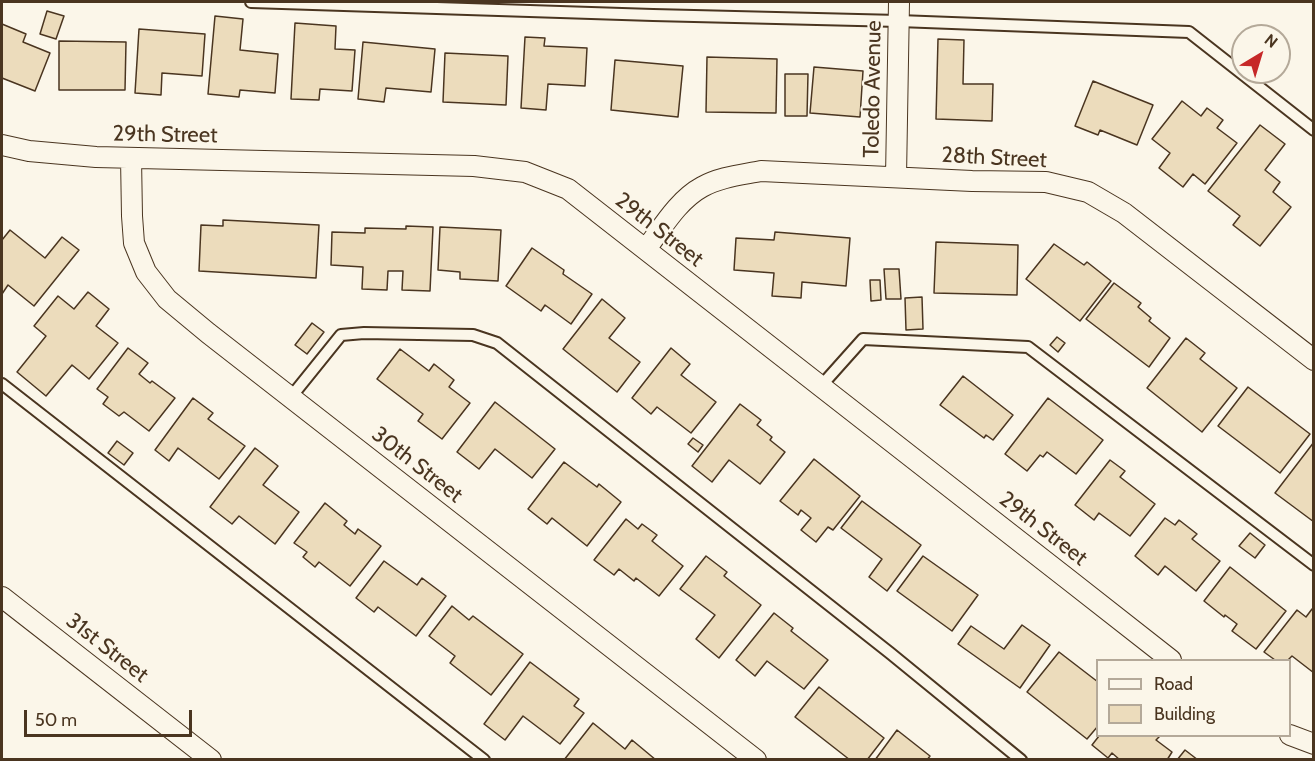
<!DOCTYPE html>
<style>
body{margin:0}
#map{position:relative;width:1315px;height:761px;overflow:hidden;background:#fbf6e9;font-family:Cabin,sans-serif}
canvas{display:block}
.frame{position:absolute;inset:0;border:3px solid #4a3520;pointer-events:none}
.legend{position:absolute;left:1096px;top:659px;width:195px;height:78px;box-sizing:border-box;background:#fbf6e9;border:2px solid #b4a999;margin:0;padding:8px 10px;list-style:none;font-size:18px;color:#4a3520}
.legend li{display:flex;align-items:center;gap:12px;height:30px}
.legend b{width:30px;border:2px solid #b4a999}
.north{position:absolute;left:1231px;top:24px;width:60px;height:60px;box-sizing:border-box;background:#fbf6e9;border:2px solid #b4a999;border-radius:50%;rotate:38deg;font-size:16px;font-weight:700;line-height:24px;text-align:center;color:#4a3520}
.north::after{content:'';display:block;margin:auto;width:21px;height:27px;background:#c62828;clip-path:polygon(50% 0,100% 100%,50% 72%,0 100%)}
.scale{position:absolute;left:24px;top:710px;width:168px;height:27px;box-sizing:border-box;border:3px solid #4a3520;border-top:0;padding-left:8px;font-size:18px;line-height:21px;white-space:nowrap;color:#4a3520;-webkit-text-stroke:4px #fbf6e9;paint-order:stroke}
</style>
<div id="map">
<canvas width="1315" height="761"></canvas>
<div class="frame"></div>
<ul class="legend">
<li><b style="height:8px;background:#fbf6e9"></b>Road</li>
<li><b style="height:16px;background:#ecdcbc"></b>Building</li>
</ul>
<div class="north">N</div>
<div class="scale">50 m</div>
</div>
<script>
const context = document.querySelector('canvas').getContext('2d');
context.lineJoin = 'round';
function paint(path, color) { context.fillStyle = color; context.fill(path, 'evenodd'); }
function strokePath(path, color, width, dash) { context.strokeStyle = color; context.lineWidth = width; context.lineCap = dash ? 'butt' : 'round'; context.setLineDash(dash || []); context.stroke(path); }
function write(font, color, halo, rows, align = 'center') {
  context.font = font + ' Cabin,sans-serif'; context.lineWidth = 4.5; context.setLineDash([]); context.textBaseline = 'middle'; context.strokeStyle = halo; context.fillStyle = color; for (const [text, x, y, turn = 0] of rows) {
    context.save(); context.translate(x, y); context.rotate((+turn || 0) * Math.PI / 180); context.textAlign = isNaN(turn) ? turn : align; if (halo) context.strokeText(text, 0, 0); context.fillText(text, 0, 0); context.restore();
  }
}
const building = new Path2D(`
 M47,11L64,16L56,39L40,34Z
 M215,16L243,19L240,50L278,54L275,93L240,90L239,97L208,94Z
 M295,23L336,26L335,49L355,50L352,91L320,89L319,100L291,99Z
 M2,24L26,34L23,42L50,53L35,91L2,78Z
 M139,29L205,34L202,76L162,73L161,95L135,93Z
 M525,37L545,38L544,46L587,48L585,86L548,84L546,110L521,108Z
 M938,39L964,40L963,84H993L992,121L936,119Z
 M59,41L126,42L125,90H59Z
 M363,42L435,49L431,92L386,88L384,102L358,99Z
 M445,53L508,56L506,105L443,102Z
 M707,57L777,59L776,113L706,112Z
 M615,60L683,66L678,117L611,110Z
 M814,67L863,71L860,117L810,113Z
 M785,74H808L807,116H785Z
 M1093,81L1153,105L1137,145L1100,130L1098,135L1075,126Z
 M1182,101L1201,116L1207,108L1223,120L1217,128L1237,143L1205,184L1193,174L1183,187L1159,168L1170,153L1152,139Z
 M1260,125L1285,144L1265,170L1280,182L1273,192L1291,207L1260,246L1233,225L1240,216L1208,191Z
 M223,220L319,225L316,278L199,271L201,225L223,226Z
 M406,226L433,227L430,291L402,290L403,271H388L387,290L362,289L363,267L331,265L332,232L365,233V228L406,229Z
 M440,227L501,230L498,281L460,279V272L438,270Z
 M10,230L45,258L62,237L79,250L34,306L8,285L2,294V240Z
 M775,232L850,238L846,286L802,282L801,298L772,296L774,273L734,270L736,238L774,240Z
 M936,242L1018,245L1017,295L934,293Z
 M1054,244L1084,265L1087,262L1111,281L1080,321L1026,279Z
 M532,248L564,270L563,274L592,294L571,324L545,305L541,311L506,286Z
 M884,269H899L901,299H886Z
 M870,280H880L881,300L871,301Z
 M1114,283L1141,303L1138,307L1151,318L1149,321L1170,338L1149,367L1086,319Z
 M88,292L109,309L96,326L118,343L89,379L72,365L46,396L17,372L46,336L34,326L58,296L74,309Z
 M922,297L923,329L906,330L905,298Z
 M602,299L625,318L609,338L640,362L617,392L563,349Z
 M312,323L324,332L307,354L295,345Z
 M1057,337L1065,343L1058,352L1050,345Z
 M1186,338L1205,353L1200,359L1237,388L1202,432L1147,388Z
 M128,348L148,363L139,374L150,383L152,381L175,398L149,431L124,412L119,416L103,404L108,397L97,389Z
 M671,348L690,364L681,375L716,402L691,433L657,407L651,414L632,398Z
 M400,349L429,371L434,364L454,380L449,387L470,403L442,439L418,421L423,414L377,379Z
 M963,376L1013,415L993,440L986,435L984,438L940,405Z
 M1248,387L1310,434L1280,473L1218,426Z
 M193,398L213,413L208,419L245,446L219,479L178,448L169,461L155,450Z
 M1048,398L1103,440L1076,474L1047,452L1043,457L1040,455L1027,471L1005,454Z
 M495,402L555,449L532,478L495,449L479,469L457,452Z
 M740,404L761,420L757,425L772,437L770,440L785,452L760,484L729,460L712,482L692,466Z
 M693,438L703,445L698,452L688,444Z
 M117,441L133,453L124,465L108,453Z
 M1314,442V522L1275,493Z
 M255,448L278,466L263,485L299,512L275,544L239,516L232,524L210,507Z
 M814,459L860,496L833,530L828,527L816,542L801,530L811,518L801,510L798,515L780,501Z
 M1110,460L1125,471L1120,477L1155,504L1130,536L1099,513L1094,520L1075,505Z
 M564,462L597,487L599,484L621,502L587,546L552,518L547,524L528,509Z
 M862,501L921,545L887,591L869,577L882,559L841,528Z
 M325,503L347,521L344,525L355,534L358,529L381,546L350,586L319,562L315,567L303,557L307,552L294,543Z
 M1165,518L1175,525L1179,520L1197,534L1192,539L1220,561L1196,591L1165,566L1158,575L1135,556Z
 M626,519L638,529L642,524L657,535L652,541L683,566L659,596L636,578L634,581L619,569L614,575L594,560Z
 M1250,533L1265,545L1255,558L1239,546Z
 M706,556L727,572L724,576L761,605L719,658L696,639L715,615L680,589Z
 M923,556L978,595L952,631L897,591Z
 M384,561L417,585L422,578L446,596L416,636L378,607L374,612L356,598Z
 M1230,567L1286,611L1256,649L1232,631L1237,624L1225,615L1224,617L1204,601Z
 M452,606L469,620L473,616L523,654L491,695L450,663L455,656L429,636Z
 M1312,609L1314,610V673L1292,656L1288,660H1275L1264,652L1297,610L1306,617Z
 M774,613L793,628L791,631L828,660L804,689L767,661L755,676L736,660Z
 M1022,625L1050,645L1020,688L958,644L971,626L1004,649Z
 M1059,652L1098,682V726L1087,739L1027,692Z
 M530,662L579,699L574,706L584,713L560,744L523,716L505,740L484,724Z
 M819,687L884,738L867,760H850L795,717Z
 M593,723L625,749L632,740L656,760H564Z
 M897,730L930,756L927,760H875Z
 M1099,736H1160L1156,740L1172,752L1167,760H1120L1112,753L1108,758L1092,745Z
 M1185,750L1198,760H1177Z`);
paint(building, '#ecdcbc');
strokePath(building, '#4a3520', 1.5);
const service = new Path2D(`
 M251,2L653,15L899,21L1189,32L1314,130
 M2,384L484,760
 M821,386L863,339L1028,347L1314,565
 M291,397L341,335L364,333L473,335L497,343L890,653L1021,760`);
const minor = new Path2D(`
 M2,145L29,151L96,157L474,166L525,172L568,189L1069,580L1171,660
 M131,158L132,216L134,243L146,272L167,299L208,333L756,760
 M896,177L899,2
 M646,249C662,228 678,200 702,187C720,177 741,175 761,171L972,181L1046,182L1088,192L1124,213L1314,360
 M2,597L211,760
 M1290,735L1314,744`);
strokePath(service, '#4a3520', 14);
strokePath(minor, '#4a3520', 22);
strokePath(service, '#fbf6e9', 10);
strokePath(minor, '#fbf6e9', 20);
write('22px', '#4a3520', '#fbf6e9', [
 ["Toledo Avenue",873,89,-89],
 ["29th Street",165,135,1],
 ["28th Street",994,158,3],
 ["29th Street",659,230,38],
 ["30th Street",417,465,38],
 ["29th Street",1043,529,38],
 ["31st Street",107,648,38]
]);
</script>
